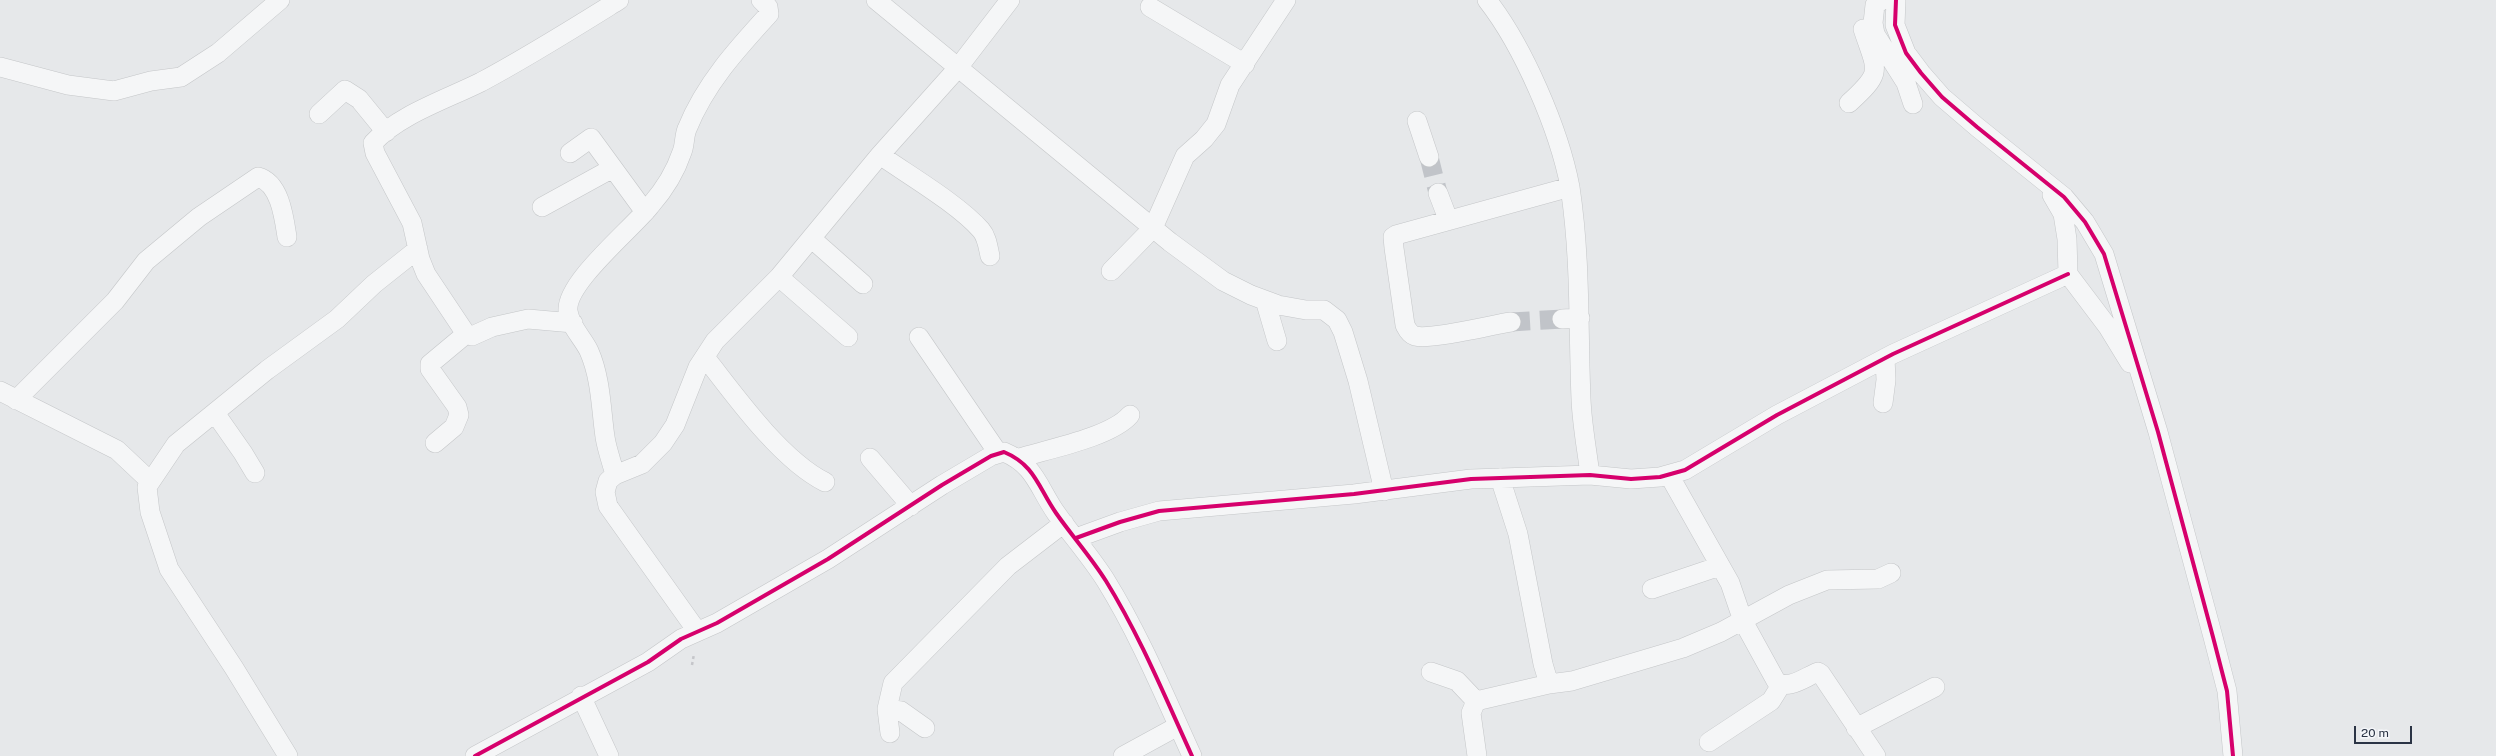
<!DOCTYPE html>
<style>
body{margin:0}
#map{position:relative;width:2496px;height:756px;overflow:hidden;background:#e6e8ea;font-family:"Public Sans",sans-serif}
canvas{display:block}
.scale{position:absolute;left:2354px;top:726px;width:58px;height:18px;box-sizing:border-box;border:2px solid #2b3445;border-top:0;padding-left:5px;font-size:12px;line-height:14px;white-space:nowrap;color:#2b3445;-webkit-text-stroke:3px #f4f6f9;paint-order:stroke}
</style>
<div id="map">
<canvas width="2496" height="756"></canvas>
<div class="scale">20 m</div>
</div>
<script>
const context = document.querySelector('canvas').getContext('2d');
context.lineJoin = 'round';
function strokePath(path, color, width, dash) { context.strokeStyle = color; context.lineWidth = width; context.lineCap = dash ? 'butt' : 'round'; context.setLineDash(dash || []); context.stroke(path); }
strokePath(new Path2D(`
 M1429,157L1438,193
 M1511,322L1562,319`), '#c1c4c9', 19, [19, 10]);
const minor = new Path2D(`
 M876,0L1170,242L1223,281L1251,295L1278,305L1306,310H1324L1337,320L1343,332L1358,381L1384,491
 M1487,0C1523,46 1559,129 1570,187L1396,235L1393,237L1394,248L1405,325C1407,329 1409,334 1415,336C1432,340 1491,325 1511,322
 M1882,0L1875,5L1873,23L1875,34L1906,83L1913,104
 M1896,0L1895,25L1906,53L1921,73L1942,97L1977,127L2064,197L2085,222L2104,254L2158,432L2213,637L2227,691L2233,756
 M1150,7L1245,64
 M0,67L68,85L114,91L151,81L181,77L218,53L280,0
 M1849,103C1884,71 1877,72 1863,29
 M319,114L345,90L359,99L386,132
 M1417,121L1429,157
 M570,153L591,138L645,212
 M880,155C910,176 958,204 981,230C987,237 988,247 990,256
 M1570,187C1581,260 1578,326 1581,399C1582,425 1587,450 1590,475
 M1438,193L1448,219
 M2052,195L2063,214L2067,239L2068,274L2108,327L2130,363
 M542,207L613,168
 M812,239L863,284
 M1111,271L1153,228L1185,156L1204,139L1216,124L1230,85L1286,0
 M779,277L848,337
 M1265,300L1277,341
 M1562,319L1580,318
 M573,323L528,319L492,327L472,336L466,334L426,274L420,259L412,223L375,153L373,143C398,115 447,99 481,82C528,57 574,28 619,0
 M919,337L998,453
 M705,357C735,396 781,460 825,482
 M0,391L117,450L150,481
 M16,400L115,301L146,261L199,217L258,177C280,183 284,217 287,237
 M1883,403L1886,380L1885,358
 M215,413L243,453L255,473
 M435,443L454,427L459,415L457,407L430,369V364L466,334
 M870,458L911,506
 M1019,458C1049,449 1111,437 1130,415
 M615,475C612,463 607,450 605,437C601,409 601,378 589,351C583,338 570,327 568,311C565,283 632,229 650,206C664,190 675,173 682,152C685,145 684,136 687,129C705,84 737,49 769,14L768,7L761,0
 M1669,475L1730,583L1743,621L1776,681C1788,691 1805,677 1818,672L1821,674L1876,756
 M1500,478L1518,534L1543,664L1549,684L1572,681L1683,648L1721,632L1789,595L1827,580L1878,579L1891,573
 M1076,538L1120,522L1159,511L1354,494L1471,479L1590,475L1631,479L1660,477L1685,470L1777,415L1893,354L2068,274
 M1652,589L1720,566
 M697,631L608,506L605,492L608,481L615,475L642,464L663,443L675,425L698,367L715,341L779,277L880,155L957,69L1010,0
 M1431,672L1457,681L1476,701
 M581,696L609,756
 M887,709L901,711L925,728
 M1856,728L1935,687
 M890,733L887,709L893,683L1008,566L1064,523
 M1709,742L1771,701L1781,685
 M288,756L234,668L169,569L150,512L147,487L176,444L267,370L337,319L374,284L418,249
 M475,756L648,662L681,639L717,623L828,559L942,485L991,456L1004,452C1035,465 1038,487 1056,513C1072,536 1091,557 1106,581C1140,636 1165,697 1192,756
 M1123,756L1178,726
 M1477,756L1471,713L1476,701L1549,684`);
strokePath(minor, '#c4c6c8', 20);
strokePath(new Path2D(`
 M692,665L694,654`), '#c5c6ca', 2.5, [3, 3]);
strokePath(minor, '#f5f6f7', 19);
strokePath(new Path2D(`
 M1896,0L1895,25L1906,53L1921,73L1942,97L1977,127L2064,197L2085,222L2104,254L2158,432L2213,637L2227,691L2233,756
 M1076,538L1120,522L1159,511L1354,494L1471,479L1590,475L1631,479L1660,477L1685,470L1777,415L1893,354L2068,274
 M475,756L648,662L681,639L717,623L828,559L942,485L991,456L1004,452C1035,465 1038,487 1056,513C1072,536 1091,557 1106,581C1140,636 1165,697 1192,756`), '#d6006c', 4);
</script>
